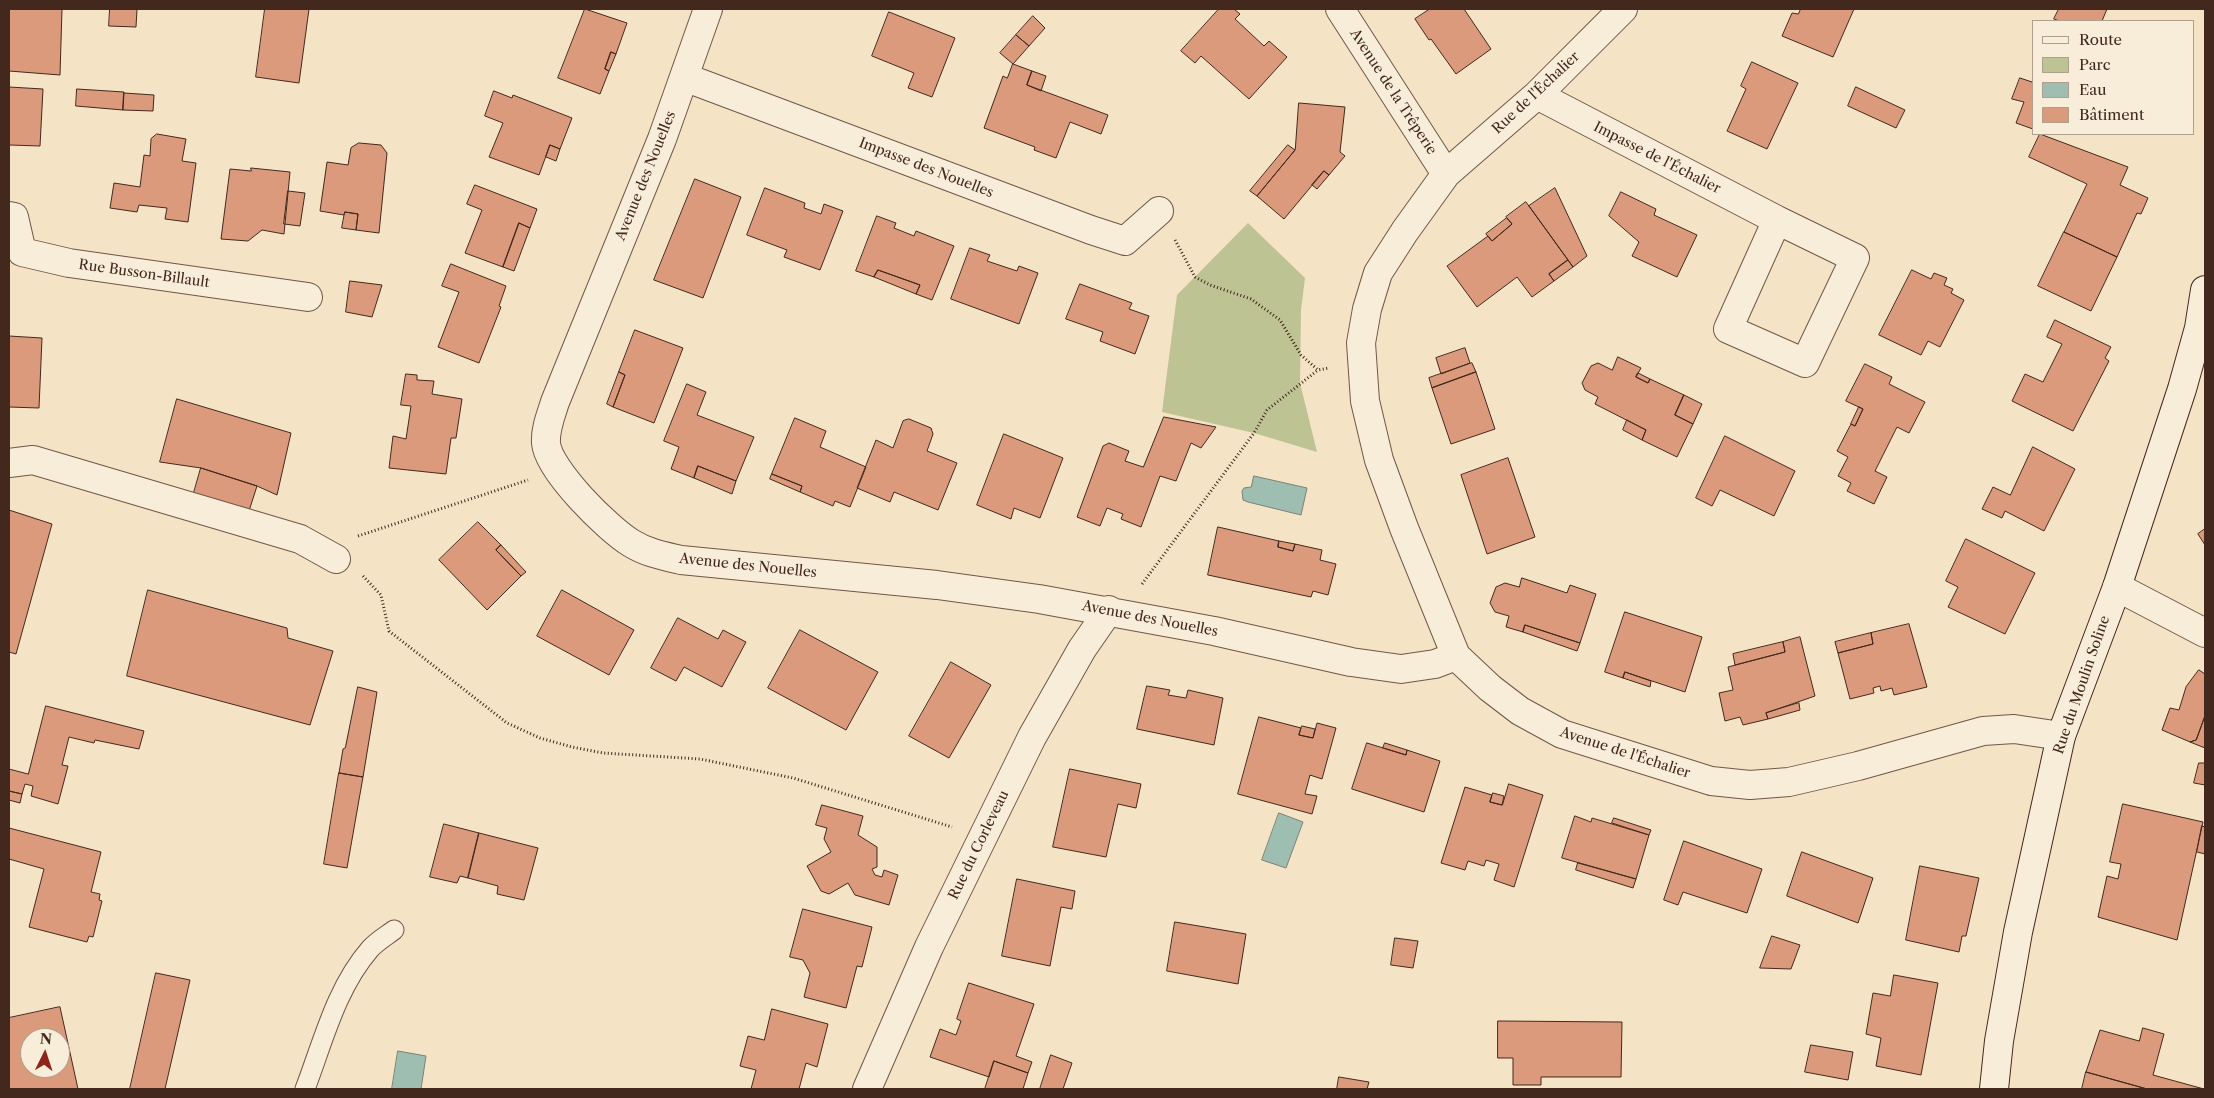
<!DOCTYPE html>
<meta charset="utf-8">
<style>
body{margin:0}
#map{position:relative;width:2214px;height:1098px;overflow:hidden;background:#f5e3c5;font-family:"Libre Caslon Text",serif}
canvas{display:block}
.frame{position:absolute;inset:0;border:10px solid #43281d;pointer-events:none}
.legend{position:absolute;left:2032px;top:20px;width:162px;height:115px;box-sizing:border-box;background:#f8edd9;border:1px solid #b09e8e;margin:0;padding:6px 9px;list-style:none;font-size:15px;color:#43281d}
.legend li{display:flex;align-items:center;gap:10px;height:25px}
.legend b{width:25px;border:1px solid #b09e8e}
.north{position:absolute;left:20px;top:1028px;width:50px;height:50px;box-sizing:border-box;background:#f8edd9;border:1px solid #b09e8e;border-radius:50%;rotate:4deg;font-size:14px;font-weight:700;line-height:20px;text-align:center;color:#43281d}
.north::after{content:'';display:block;margin:auto;width:18px;height:22px;background:#8f2418;clip-path:polygon(50% 0,100% 100%,50% 72%,0 100%)}
</style>
<div id="map">
<canvas width="2214" height="1098"></canvas>
<div class="frame"></div>
<ul class="legend">
<li><b style="height:6px;background:#f8edd9"></b>Route</li>
<li><b style="height:14px;background:#bec393"></b>Parc</li>
<li><b style="height:14px;background:#9dbeb1"></b>Eau</li>
<li><b style="height:14px;background:#dc9a7c"></b>Bâtiment</li>
</ul>
<div class="north">N</div>
</div>
<script>
const context = document.querySelector('canvas').getContext('2d');
context.lineJoin = 'round';
function paint(path, color) { context.fillStyle = color; context.fill(path, 'evenodd'); }
function strokePath(path, color, width, dash) { context.strokeStyle = color; context.lineWidth = width; context.lineCap = dash ? 'butt' : 'round'; context.setLineDash(dash || []); context.stroke(path); }
function write(font, color, halo, rows, align = 'center') {
  context.font = font + ' "Libre Caslon Text",serif'; context.lineWidth = 4; context.setLineDash([]); context.textBaseline = 'middle'; context.strokeStyle = halo; context.fillStyle = color; for (const [text, x, y, turn = 0] of rows) {
    context.save(); context.translate(x, y); context.rotate((+turn || 0) * Math.PI / 180); context.textAlign = isNaN(turn) ? turn : align; if (halo) context.strokeText(text, 0, 0); context.fillText(text, 0, 0); context.restore();
  }
}
paint(new Path2D(`
 M1248,223L1305,278L1301,310L1300,383L1317,452L1254,433L1162,412L1177,295Z`), '#bec393');
const water = new Path2D(`
 M1254,476L1307,488L1301,515L1248,502L1243,500L1242,491L1244,488L1251,487Z
 M1279,813L1303,822L1286,868L1262,860Z
 M398,1051L426,1056L421,1089H392Z`);
paint(water, '#9dbeb1');
strokePath(water, '#798276', 1);
const building = new Path2D(`
 M9,9H62L60,75L9,71Z
 M110,9H137L136,27L109,26Z
 M265,9H309L299,83L256,77Z
 M585,9L627,23L616,54L611,52L605,69L609,71L600,94L558,78Z
 M1219,9H1234L1240,14L1235,19L1264,46L1269,41L1287,57L1249,99L1201,56L1195,63L1181,51Z
 M1430,9H1464L1491,49L1456,74L1431,39L1429,40L1415,19Z
 M1801,9H1854L1833,57L1782,36L1792,13L1798,14Z
 M2059,9H2107L2102,21H2059L2054,19Z
 M889,12L955,38L932,97L908,88L914,73L872,56Z
 M1033,16L1045,28L1029,46L1016,35Z
 M1016,35L1029,46L1013,64L1000,53Z
 M611,52L616,54L609,71L605,69Z
 M1752,62L1798,83L1767,149L1727,131L1746,89L1741,86Z
 M1013,64L1032,71L1027,85L1108,115L1101,134L1070,122L1056,158L1034,150L1035,147L984,128L1003,76L1007,78Z
 M1032,71L1046,76L1041,91L1027,85Z
 M2020,78L2032,82L2033,80V129L2016,123L2024,102L2012,99Z
 M9,87L43,89L40,146L9,145Z
 M1856,87L1905,110L1896,128L1848,106Z
 M77,89L124,92L123,110L76,106Z
 M494,91L512,98L513,95L572,118L560,149L550,145L539,175L489,157L503,123L485,116Z
 M124,93L154,95L153,111L123,110Z
 M1299,103L1345,107L1340,152L1345,156L1329,175L1324,171L1284,219L1257,196L1295,150Z
 M157,134L186,139L182,161L196,163L188,222L165,219L167,208L139,205L137,212L110,208L114,183L140,187L144,155L150,156L151,139Z
 M2040,134L2128,167L2120,185L2148,198L2141,214L2137,213L2117,257L2064,232L2087,184L2029,157Z
 M359,143L381,145L387,153L379,233L356,230L358,214L345,212L344,215L320,211L327,162L348,165L351,148Z
 M550,145L560,149L556,161L546,157Z
 M1288,145L1295,150L1257,196L1250,191Z
 M251,168L290,172L284,234L262,230L248,241L221,239L230,169L251,171Z
 M1324,171L1329,175L1317,189L1312,185Z
 M695,179L741,197L703,298L654,280Z
 M475,185L537,209L530,228L519,223L503,267L465,253L482,210L467,204Z
 M765,188L805,203L804,208L821,214L824,204L843,211L820,270L784,257L787,250L747,235Z
 M1555,188L1587,256L1573,267L1529,206Z
 M288,191L305,193L300,226L284,224Z
 M1621,192L1656,209L1654,215L1697,235L1677,277L1632,256L1639,242L1609,216Z
 M1526,202L1568,260L1549,274L1554,281L1532,297L1517,277L1477,307L1447,266L1488,236L1492,241L1512,224L1506,217Z
 M345,212L358,214L356,230L342,228Z
 M877,216L896,223L894,228L914,236L916,231L954,246L932,300L916,294L920,285L878,270L874,277L856,271Z
 M1507,218L1512,224L1492,241L1486,234Z
 M519,223L530,228L514,271L503,267Z
 M2064,232L2117,257L2091,311L2038,286Z
 M970,248L990,255L987,261L1017,271L1019,266L1038,273L1019,324L951,299Z
 M1568,260L1573,267L1554,281L1549,274Z
 M451,264L506,286L499,306L501,307L479,363L438,347L459,292L442,286Z
 M878,270L920,285L916,294L874,277Z
 M1912,270L1931,279L1934,273L1947,278L1944,285L1953,289L1951,293L1964,300L1940,347L1928,341L1921,355L1879,335Z
 M350,281L382,285L372,317L346,312Z
 M1080,284L1132,303L1129,309L1149,316L1135,354L1100,341L1103,332L1066,319Z
 M2055,320L2111,347L2105,358L2109,361L2073,431L2012,401L2025,374L2043,382L2062,344L2047,337Z
 M635,330L683,348L654,423L613,407L625,375L619,372Z
 M9,336L42,338L39,408L9,407Z
 M1465,348L1470,363L1441,374L1436,358Z
 M1618,357L1641,368L1636,377L1648,383L1650,379L1684,395L1675,415L1693,424L1677,457L1642,440L1646,430L1595,404L1598,397L1585,390L1582,383L1591,366L1598,363L1612,370Z
 M1472,363L1476,372L1432,388L1429,378Z
 M1865,364L1892,377L1889,384L1925,402L1909,433L1897,427L1875,471L1887,477L1874,504L1847,491L1851,483L1838,476L1848,457L1837,451L1851,424L1855,426L1863,409L1846,401Z
 M619,372L625,375L613,407L607,404Z
 M1476,372L1495,429L1451,444L1432,388Z
 M1638,373L1650,379L1648,383L1636,377Z
 M406,374L417,375V380L434,381L432,394L462,399L456,438H451L446,474L389,468L393,436L406,439L411,406L401,405Z
 M687,384L706,392L697,415L754,437L736,481L698,466L694,478L671,469L679,447L664,441Z
 M1684,395L1702,404L1693,424L1675,415Z
 M177,399L291,433L277,495L257,486L201,468L160,462Z
 M1859,407L1863,409L1855,426L1851,424Z
 M1164,417L1216,427L1201,448L1191,443L1176,481L1160,476L1141,527L1121,519L1123,514L1107,508L1100,526L1077,517L1103,446L1109,443L1129,451L1125,461L1143,467Z
 M795,418L826,431L820,447L866,467L850,507L835,501L833,506L800,492L802,486L772,474Z
 M909,419L931,428L933,434L927,451L957,463L938,510L894,492L890,502L857,488L876,440L893,448L903,421Z
 M1627,420L1646,430L1642,440L1623,430Z
 M1004,434L1063,458L1040,518L1014,508L1011,519L977,505Z
 M1725,436L1795,471L1774,516L1720,490L1712,506L1696,498Z
 M2033,447L2075,469L2044,531L2005,511L2002,518L1982,509L1993,487L2010,495Z
 M1508,458L1535,537L1487,554L1461,475Z
 M698,466L736,481L732,494L694,478Z
 M201,468L257,486L249,511L193,496Z
 M772,474L802,486L800,492L770,479Z
 M9,510L52,524L16,654L9,652Z
 M478,522L501,545L496,550L521,576L487,610L439,560Z
 M1218,527L1279,541L1278,547L1293,551L1295,544L1322,550L1320,560L1336,564L1328,595L1313,591L1311,597L1208,575Z
 M2205,529V545L2198,534Z
 M1966,539L2035,573L2005,634L1948,607L1958,587L1946,581Z
 M1279,541L1295,544L1293,551L1278,547Z
 M501,545L526,572L521,576L496,550Z
 M1522,578L1567,593L1570,585L1596,594L1580,643L1525,625L1523,632L1506,627L1509,616L1495,612L1490,603L1496,587L1505,583L1519,587Z
 M148,590L287,628L288,638L333,651L310,725L127,676Z
 M562,590L634,630L609,675L537,636Z
 M1625,612L1702,637L1685,692L1625,672L1623,678L1605,672Z
 M678,618L718,639L723,630L746,642L722,687L684,667L676,681L651,668Z
 M1909,624L1927,687L1894,695L1892,688L1881,691L1880,686L1873,688L1874,693L1850,699L1838,653L1873,644L1871,633Z
 M1525,625L1580,643L1577,651L1523,632Z
 M800,630L878,672L846,730L768,688Z
 M1871,633L1873,644L1838,653L1835,642Z
 M1800,637L1815,696L1766,713L1768,719L1743,725L1740,717L1725,721L1719,693L1733,690L1728,667L1785,652L1783,642Z
 M1783,642L1785,652L1735,665L1733,654Z
 M951,662L991,685L949,758L909,736Z
 M2199,670L2205,674V716L2196,740L2190,742L2162,730L2170,708L2179,710L2186,687Z
 M1625,672L1651,681L1650,687L1623,678Z
 M1147,686L1170,690L1168,695L1186,698L1188,690L1223,698L1214,745L1137,729Z
 M358,687L377,692L363,777L339,773L343,749L345,748Z
 M1799,703L1800,710L1768,719L1766,713Z
 M46,706L144,731L139,749L95,740L94,743L69,737L62,765L68,766L58,804L31,796L33,786L25,784L22,794L9,791V769L28,774Z
 M2205,716V748L2190,742L2196,740Z
 M1259,717L1301,728L1299,735L1313,738L1317,723L1336,728L1322,779L1310,775L1305,794L1317,796L1312,814L1238,794Z
 M1302,726L1315,729L1313,738L1299,735Z
 M1367,743L1406,755L1407,750L1440,761L1424,812L1352,789Z
 M1385,743L1407,750L1406,755L1383,748Z
 M2199,763H2205V785L2194,783Z
 M1070,769L1141,784L1136,808L1118,804L1106,857L1053,847Z
 M339,773L363,777L347,868L324,864Z
 M1509,784L1543,795L1514,887L1494,880L1499,864L1486,860L1484,866L1468,861L1465,870L1441,863L1465,787L1492,795L1490,802L1502,805Z
 M9,791L22,794L20,803L9,800Z
 M1493,793L1504,796L1502,805L1490,802Z
 M2123,804L2203,822L2177,940L2098,917L2107,876L2118,879L2121,864L2110,862Z
 M822,805L863,816L858,835L877,847V867L872,869L875,875L882,877L884,870L898,875L889,905L855,895L848,883L829,894L821,891L807,866L831,852L824,839L827,828L816,825Z
 M1575,816L1591,822L1592,818L1649,835L1636,879L1562,858Z
 M1614,818L1651,830L1649,835L1612,823Z
 M444,824L479,833L468,878L460,876L457,883L430,877Z
 M2202,826L2205,827V854L2197,852Z
 M9,828L101,852L91,892L100,894L99,900L102,901L93,937L89,936L87,942L29,927L44,869L9,859Z
 M479,833L538,848L524,900L497,894L498,886L468,878Z
 M1684,841L1762,869L1747,913L1683,892L1678,905L1664,900Z
 M1802,852L1873,878L1858,923L1787,896Z
 M1578,863L1636,879L1633,888L1576,870Z
 M1920,866L1979,878L1966,936H1962L1959,952L1906,940Z
 M1017,879L1075,891L1072,909L1061,907L1050,966L1002,956Z
 M803,909L872,927L862,967L857,966L846,1008L804,997L810,973L803,960L790,957Z
 M1175,922L1246,934L1238,984L1167,971Z
 M1772,936L1800,945L1791,969L1760,968Z
 M1395,938L1418,941L1413,968L1391,965Z
 M156,973L190,980L165,1089H130Z
 M1894,975L1938,983L1921,1075L1876,1066L1881,1038L1866,1034L1873,993L1890,996Z
 M969,983L1034,1004L1016,1056L1032,1062L1028,1073L994,1061L989,1077L930,1057L940,1029L956,1035L961,1021L957,1019Z
 M60,1007L78,1089H9V1018ZM30,1038H60V1068H30Z
 M772,1009L828,1024L817,1067L806,1063L799,1089H751L756,1070L740,1066L748,1036L764,1040Z
 M1498,1021L1622,1022L1621,1077H1541V1085H1513V1058H1498Z
 M2143,1028L2164,1034L2153,1075L2204,1089H2147L2086,1072L2100,1030L2139,1041Z
 M1811,1045L1853,1052L1848,1080L1805,1072Z
 M1051,1055L1072,1063L1063,1089H1040Z
 M994,1061L1028,1073L1023,1089H985Z
 M2086,1072L2147,1089H2082Z
 M1339,1077L1369,1082L1367,1089H1337Z`);
paint(building, '#dc9a7c');
strokePath(building, '#43281d', 1);
const lane = new Path2D(`
 M305,1089C323,1042 336,988 370,949C376,942 386,936 394,930`);
const street = new Path2D(`
 M708,9L662,139L555,402C551,415 545,429 546,443C548,470 608,529 631,543C647,553 664,556 681,560L937,585L1039,599L1214,631L1351,662L1401,669L1435,664L1456,656
 M1340,9L1446,174
 M1623,9L1537,95L1446,174L1405,231L1378,273L1367,309L1361,343L1365,401L1379,460L1404,528L1456,656L1490,688L1520,711L1562,734L1711,781L1750,785L1789,782L1858,766L1983,731L2014,729L2061,736
 M684,77L1091,230L1125,241L1159,211
 M1537,95L1777,220L1855,258L1805,363L1728,329L1777,220
 M9,216L14,217L22,252L69,263L308,297
 M9,463L33,460L300,539L336,559
 M2117,587L2205,633
 M867,1089L929,947L1032,737L1082,649L1109,610`);
const secondary = new Path2D(`
 M1994,1089L1999,1041L2018,932L2061,736L2117,587L2182,389L2199,328L2205,290`);
strokePath(lane, '#705747', 21);
strokePath(street, '#705747', 30);
strokePath(secondary, '#43281d', 30);
strokePath(new Path2D(`
 M1175,240L1195,277L1210,285L1251,299L1280,320L1301,355L1318,370L1329,368
 M358,536L528,480
 M363,576L381,595L389,631L507,723L540,738L572,747L603,753L700,759L793,778L952,827
 M1142,584L1254,433L1267,410L1318,370`), '#43281d', 3, [1, 2.5]);
strokePath(lane, '#f8edd9', 19);
strokePath(street, '#f8edd9', 28);
strokePath(secondary, '#f8edd9', 28);
write('14px', '#43281d', '#f8edd9', [
 ["Avenue de la Trêperie",1393,92,57],
 ["Rue de l'Échalier",1536,93,-43],
 ["Impasse de l'Échalier",1657,158,27],
 ["Impasse des Nouelles",926,168,21],
 ["Avenue des Nouelles",646,176,-68],
 ["Rue Busson-Billault",144,274,8],
 ["Avenue des Nouelles",748,566,6],
 ["Avenue des Nouelles",1150,619,11],
 ["Rue du Moulin Soline",2082,685,-71],
 ["Avenue de l'Échalier",1625,753,18],
 ["Rue du Corleveau",979,845,-64]
]);
</script>
